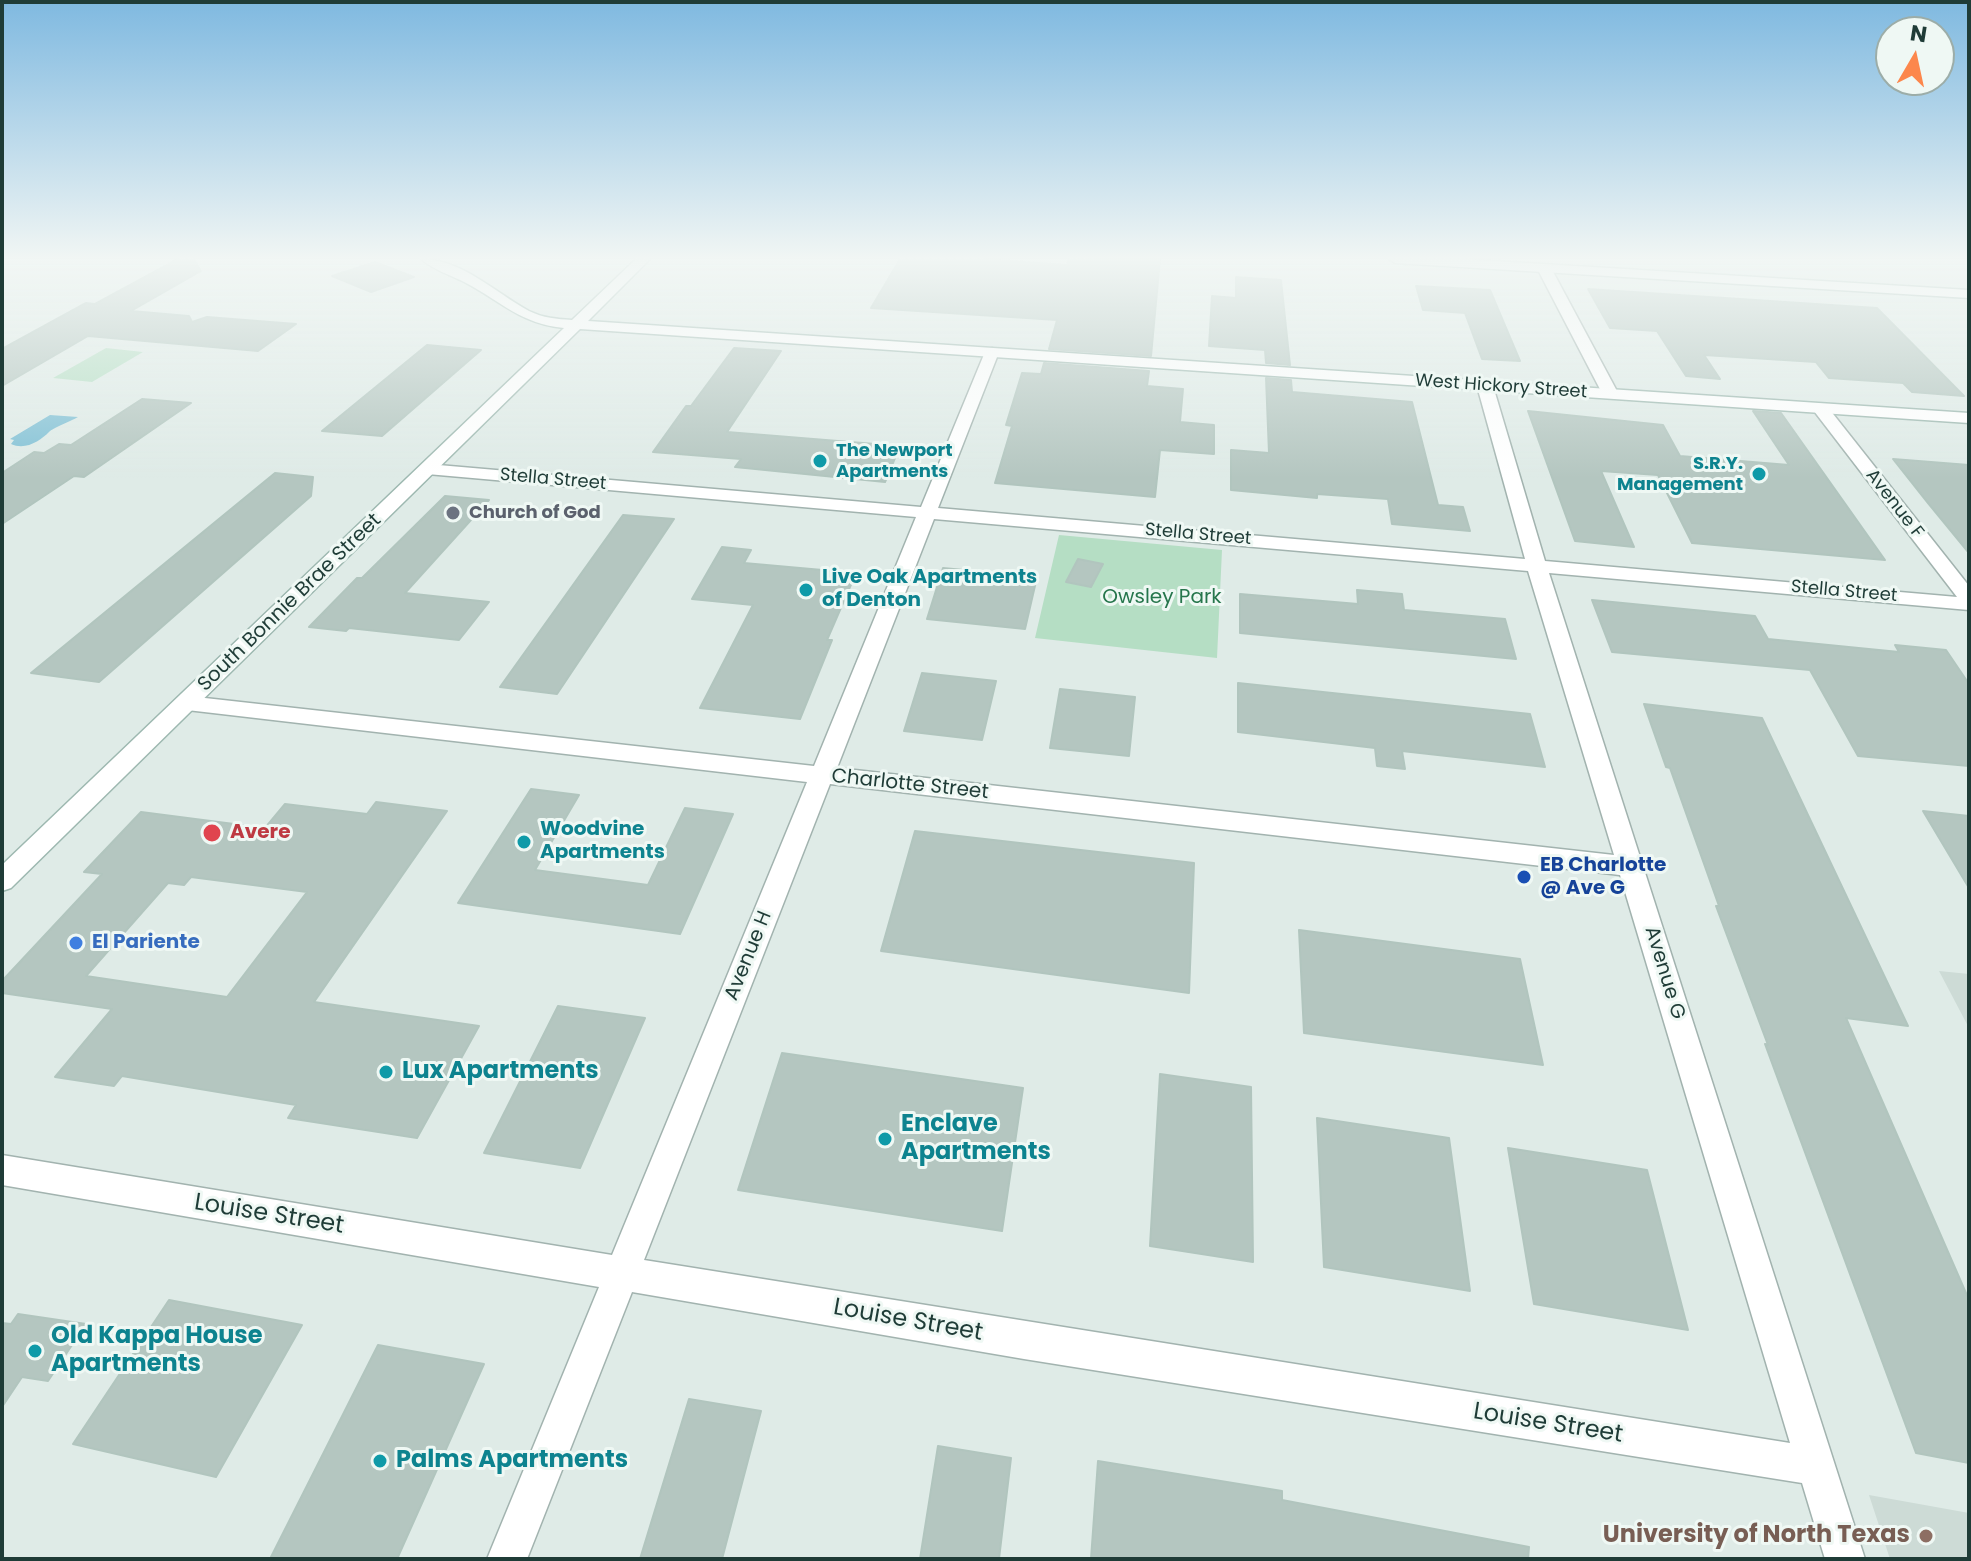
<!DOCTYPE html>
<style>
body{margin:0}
#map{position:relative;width:1971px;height:1561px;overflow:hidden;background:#dfebe7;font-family:Poppins,sans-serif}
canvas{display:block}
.frame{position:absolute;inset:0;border:4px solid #1f3c37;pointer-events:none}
.north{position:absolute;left:1875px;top:16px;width:80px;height:80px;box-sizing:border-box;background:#eff8f4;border:2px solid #9cada8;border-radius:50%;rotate:9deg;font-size:22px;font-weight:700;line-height:32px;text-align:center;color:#1f3c37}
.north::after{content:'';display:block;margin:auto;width:28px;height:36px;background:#fc874c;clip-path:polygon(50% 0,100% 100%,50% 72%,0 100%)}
</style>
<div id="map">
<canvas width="1971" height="1561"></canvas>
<div class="frame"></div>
<div class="north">N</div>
</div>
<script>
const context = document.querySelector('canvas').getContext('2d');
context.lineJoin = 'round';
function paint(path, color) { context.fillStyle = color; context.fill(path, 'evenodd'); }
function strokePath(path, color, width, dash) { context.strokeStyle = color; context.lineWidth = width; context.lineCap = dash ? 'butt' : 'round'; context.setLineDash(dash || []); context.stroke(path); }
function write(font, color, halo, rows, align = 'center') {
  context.font = font + ' Poppins,sans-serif'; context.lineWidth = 6; context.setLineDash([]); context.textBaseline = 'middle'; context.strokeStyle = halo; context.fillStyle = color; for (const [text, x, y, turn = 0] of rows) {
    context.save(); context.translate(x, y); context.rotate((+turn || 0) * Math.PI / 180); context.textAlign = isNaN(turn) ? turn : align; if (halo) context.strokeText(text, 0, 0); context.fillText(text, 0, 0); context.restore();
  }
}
paint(new Path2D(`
 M1939,971L1969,974V1028Z
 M1869,1495L1969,1513V1559H1890Z`), '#cddbd6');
paint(new Path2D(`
 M106,348L143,352L92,382L53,378Z
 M1059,535L1222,550L1217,658L1035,638Z`), '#b5dec4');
paint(new Path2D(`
 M50,415L78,417C71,421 53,428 49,432C41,440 26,451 11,444L14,440L10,439Z`), '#82c1d5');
const building = new Path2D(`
 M178,259H194L201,271L131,311L189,316L192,322L207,317L296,324L258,351L88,336L2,386V349L86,303L95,304Z
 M900,259H982L1067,265L1069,259L1160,260L1151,356L1049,349L1057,320L871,308Z
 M375,262L414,277L371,292L332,276Z
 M1236,277L1281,280L1290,365L1266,363L1265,350L1209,346L1212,296L1236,298Z
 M1416,286L1490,290L1520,361L1482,359L1465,313L1423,310Z
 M1588,289L1877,308L1964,396L1912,392L1903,383L1829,378L1816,362L1704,355L1720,379L1686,376L1657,331L1610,328Z
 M427,345L481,350L382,436L322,431Z
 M734,348L781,351L727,432L900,446L885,482L735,467L741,459L653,452L686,406H691Z
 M1044,363L1149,371L1147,386L1183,389L1180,422L1214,425V454L1160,450L1155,497L995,483L1012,426L1006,425L1022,373L1041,374Z
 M1266,378L1291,380L1292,392L1412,402L1438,505L1463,507L1470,531L1392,524L1388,499L1317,494V498L1231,490V450L1269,453Z
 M142,399L191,403L84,477L74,476L2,524V473L34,452L44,453L59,444L71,445Z
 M1528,411L1663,425L1680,456L1789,465L1753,411L1781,413L1885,560L1692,543L1658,475L1601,471L1634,547L1575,541Z
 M1893,459L1969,465V553L1928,503Z
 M275,473L313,477L311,496L99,682L31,673Z
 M445,496L489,500L405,593L489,602L459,640L349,628L346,631L309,627L357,578H362Z
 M623,515L674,519L557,694L500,687Z
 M722,547L751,550L744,563L856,573L827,640H832L800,719L700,708L753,605L692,599Z
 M1078,559L1103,564L1091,587L1066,582Z
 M943,568L1037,577L1025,629L927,619Z
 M1357,590L1402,594L1404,610L1505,619L1516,659L1240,633V594L1358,604Z
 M1592,600L1755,616L1768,639L1899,652L1895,645L1946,650L1969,684V766L1858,756L1810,670L1612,652Z
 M922,673L996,681L982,740L904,731Z
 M1238,683L1530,714L1545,767L1402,751L1405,769L1377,766L1375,748L1238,732Z
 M1060,689L1135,697L1129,756L1050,748Z
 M1644,704L1762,718L1908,1026L1846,1018L1969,1300V1463L1916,1453L1765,1044L1768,1045L1716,906H1719L1670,768L1666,767Z
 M531,789L579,795L535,870L648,885L685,808L733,814L680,934L458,903Z
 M376,802L447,811L314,1002L479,1026L417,1138L288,1118L296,1105L122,1076L114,1086L55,1077L112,1009L2,993V981L102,874L84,872L141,812L265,828L285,804L367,814ZM191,877L307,892L227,997L86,976L168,883L184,885Z
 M1923,811L1969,816V888Z
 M915,831L1194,863L1189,993L881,951Z
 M1299,930L1520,959L1543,1065L1304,1033Z
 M558,1006L645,1018L580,1168L484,1153Z
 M782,1053L1023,1088L1002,1231L738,1190Z
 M1160,1074L1251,1087L1253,1262L1150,1246Z
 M1317,1118L1449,1138L1470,1291L1324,1267Z
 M1508,1148L1647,1170L1688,1330L1534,1304Z
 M169,1300L302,1325L216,1477L73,1444Z
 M18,1314L86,1324L48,1381L22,1377L2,1407V1323L11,1324Z
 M378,1345L484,1364L397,1559H270Z
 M689,1399L761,1411L722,1559H640Z
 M938,1446L1011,1458L999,1559H920Z
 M1098,1461L1282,1491V1500L1529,1547L1528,1559H1091Z`);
paint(building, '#b4c6c0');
strokePath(building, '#b1c5be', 2);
const minor = new Path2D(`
 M1544,264L1551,268L1618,393L1616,396H1604L1602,393L1537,268Z
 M992,348L999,352L938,508L1525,559L1477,386L1485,381L1493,386L1545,561L1957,597L1814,411V405H1826L1969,586V610L1549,573L1865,1559H1825L1802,1483L1024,1359L632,1292L527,1559H487L599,1287L2,1185V1155L612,1255L807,782L187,710L179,708L176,703L179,698L187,696L814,766L916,517L427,474L418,469L427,464L921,507L985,352ZM934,519L1528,571L1614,855L837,768ZM830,784L1620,875L1790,1443L644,1260Z`);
const secondary = new Path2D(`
 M421,259C462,259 494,292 529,311C543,318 557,319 572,320L636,259H650L588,321L1969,413V423L580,329L11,888L2,891V865L564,328C521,324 502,302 466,283C451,275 433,270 421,259Z
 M1389,259H1461L1969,290V298L1395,263Z`);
strokePath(minor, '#a2b3af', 3);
strokePath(secondary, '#9db8b0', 3);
paint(minor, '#fff');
paint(secondary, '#fff');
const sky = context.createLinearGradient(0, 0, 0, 478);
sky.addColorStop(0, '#7fb9e0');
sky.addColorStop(0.54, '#f1f6f4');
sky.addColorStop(1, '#f1f6f400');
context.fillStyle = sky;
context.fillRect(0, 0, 1971, 478);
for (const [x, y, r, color] of [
 [820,461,8,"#0f9aa8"],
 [1759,474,8,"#0f9aa8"],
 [453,513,8,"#6b7280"],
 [806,590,8,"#0f9aa8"],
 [212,833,10,"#e0444e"],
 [524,842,8,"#0f9aa8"],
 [1524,877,8,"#1a4fb4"],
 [76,943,8,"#3f7fe0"],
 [386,1072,8,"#0f9aa8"],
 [885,1139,8,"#0f9aa8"],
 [35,1351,8,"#0f9aa8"],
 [380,1461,8,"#0f9aa8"],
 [1926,1536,8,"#8d6e63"]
]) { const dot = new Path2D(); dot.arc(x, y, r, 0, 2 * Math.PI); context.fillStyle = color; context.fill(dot); strokePath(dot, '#eff8f4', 3); }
write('18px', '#1f3c37', '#eff8f4', [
 ["West Hickory Street",1501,387,4],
 ["Stella Street",553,480,5],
 ["Avenue F",1894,504,52],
 ["Stella Street",1198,535,5],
 ["Stella Street",1844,592,5]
]);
write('bold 18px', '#0d838f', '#eff8f4', [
 ["The Newport",836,451],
 ["Apartments",836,472],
 ["S.R.Y.",1743,464,"right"],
 ["Management",1743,485,"right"]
], 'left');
write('bold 18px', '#5b616d', '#eff8f4', [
 ["Church of God",469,513]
], 'left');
write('bold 20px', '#0d838f', '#eff8f4', [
 ["Live Oak Apartments",822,578],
 ["of Denton",822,601],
 ["Woodvine",540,830],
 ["Apartments",540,853]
], 'left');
write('20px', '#26764c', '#eff8f4', [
 ["Owsley Park",1162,598]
]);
write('20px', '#1f3c37', '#eff8f4', [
 ["South Bonnie Brae Street",290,603,-44],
 ["Charlotte Street",910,785,6],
 ["Avenue H",749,956,-68],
 ["Avenue G",1664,973,73]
]);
write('bold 20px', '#be3a42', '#eff8f4', [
 ["Avere",230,833]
], 'left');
write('bold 20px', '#164399', '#eff8f4', [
 ["EB Charlotte",1540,866],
 ["@ Ave G",1540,889]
], 'left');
write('bold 20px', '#366cbe', '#eff8f4', [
 ["El Pariente",92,943]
], 'left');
write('bold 24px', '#0d838f', '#eff8f4', [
 ["Lux Apartments",402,1072],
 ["Enclave",901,1125],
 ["Apartments",901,1153],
 ["Old Kappa House",51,1337],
 ["Apartments",51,1365],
 ["Palms Apartments",396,1461]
], 'left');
write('24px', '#1f3c37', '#eff8f4', [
 ["Louise Street",269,1215,9],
 ["Louise Street",908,1321,10],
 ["Louise Street",1548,1424,9]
]);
write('bold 24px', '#785e54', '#eff8f4', [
 ["University of North Texas",1910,1536]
], 'right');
</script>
